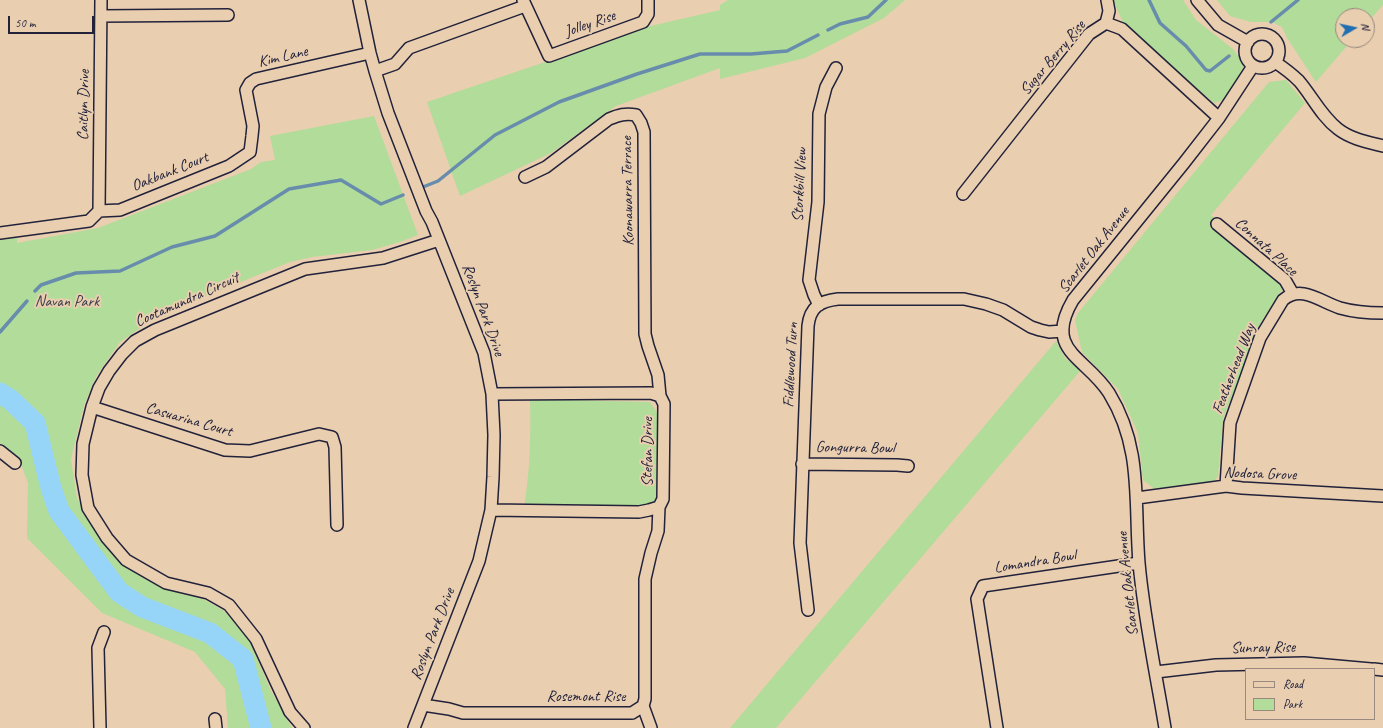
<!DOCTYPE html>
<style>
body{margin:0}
#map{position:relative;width:1383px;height:728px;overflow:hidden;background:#e9ceb0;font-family:Caveat,sans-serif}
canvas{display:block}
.legend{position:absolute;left:1245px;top:668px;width:130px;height:52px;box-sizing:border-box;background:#e9ceb0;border:1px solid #998981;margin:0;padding:5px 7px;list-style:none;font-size:12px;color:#22223b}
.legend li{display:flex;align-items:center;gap:8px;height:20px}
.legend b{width:20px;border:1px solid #998981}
.north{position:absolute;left:1335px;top:8px;width:40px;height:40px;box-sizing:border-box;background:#e9ceb0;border:1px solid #998981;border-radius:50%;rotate:81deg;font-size:11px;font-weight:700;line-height:16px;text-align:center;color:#22223b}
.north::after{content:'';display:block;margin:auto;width:14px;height:18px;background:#1f6fb2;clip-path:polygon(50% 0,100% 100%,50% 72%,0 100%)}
.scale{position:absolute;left:8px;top:16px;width:86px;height:18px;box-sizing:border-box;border:2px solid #22223b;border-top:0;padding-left:5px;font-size:12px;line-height:14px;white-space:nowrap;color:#22223b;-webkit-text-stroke:3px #e9ceb0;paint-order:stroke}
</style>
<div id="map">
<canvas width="1383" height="728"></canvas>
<ul class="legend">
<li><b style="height:5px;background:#e9ceb0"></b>Road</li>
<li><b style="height:11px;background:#b2dc99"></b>Park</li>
</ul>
<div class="north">N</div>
<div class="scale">50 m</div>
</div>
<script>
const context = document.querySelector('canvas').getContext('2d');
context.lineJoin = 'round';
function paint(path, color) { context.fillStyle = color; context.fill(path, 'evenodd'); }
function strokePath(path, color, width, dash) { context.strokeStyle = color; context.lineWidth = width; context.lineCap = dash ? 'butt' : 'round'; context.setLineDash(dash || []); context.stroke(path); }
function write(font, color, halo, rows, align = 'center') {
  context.font = font + ' Caveat,sans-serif'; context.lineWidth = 4; context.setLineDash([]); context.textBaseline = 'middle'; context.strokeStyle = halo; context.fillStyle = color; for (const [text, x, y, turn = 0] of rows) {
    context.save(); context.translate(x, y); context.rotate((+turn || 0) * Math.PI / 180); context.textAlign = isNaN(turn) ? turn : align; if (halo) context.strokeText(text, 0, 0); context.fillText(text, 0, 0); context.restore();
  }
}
paint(new Path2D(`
 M728,0H905L884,18L805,58L720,79V68L616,106L551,153L460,196L427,102L554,59L629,31L720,10V5Z
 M1113,0H1183L1196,20L1233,49L1244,64L1240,76L1227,99L1214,103L1125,27Z
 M1217,0H1383V5L1367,23V16H1343V40H1352L1316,82L1287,38L1282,27L1272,22H1251L1230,16Z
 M1286,80L1305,103L1211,215L1281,275L1284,287L1261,322L1223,419L1218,477L1208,486L1156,490L1143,480L1138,433L1118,389L1082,352L1075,320L1078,313L1269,82Z
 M374,116L418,235L400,242L372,250L312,257L290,262L194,301L146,324L120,342L97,375L84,405L71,459L77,498L111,552L148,579L181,594L201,598L223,610L246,633L271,691L292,728H228L225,689L195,652L102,613L27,538L28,483L19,459L0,443V240L17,238V243L98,228L251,169L261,162L275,160L270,136Z
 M1056,341L1065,358L1081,370L776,728H730Z
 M530,399L650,402L660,417L659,495L649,507L524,508C530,470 531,437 530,399Z`), '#b2dc99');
strokePath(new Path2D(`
 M1149,0L1160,23L1186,46L1206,70L1210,71L1229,56
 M1271,22L1298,0
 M828,30L840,24L868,17L886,0
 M1254,36L1259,32
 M418,189L438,181L495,135L559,102L637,74L700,54H751L787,51L818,35
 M35,291L41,285L76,273L120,271L172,247L215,236L289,189L341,180L381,204L403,195
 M0,332L27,301`), '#688dac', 3.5);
strokePath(new Path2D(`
 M0,393L11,400L35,423L51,488L59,511L119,592L142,607L210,633L243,659L261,728`), '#96d5f8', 21);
const minor = new Path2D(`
 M359,0L370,53L375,71L388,113L426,211L432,222L484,353L492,394L494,435L493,477L491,510L479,561L414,728
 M523,0L549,56L643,22L648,14V0
 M1197,0L1218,25L1248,42
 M101,16L228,15
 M1106,23L1109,11L1107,0
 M1245 51a17 17 0 1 1 34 0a17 17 0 1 1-34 0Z
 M1275,62C1284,68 1292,74 1299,81C1312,96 1321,116 1338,129C1351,139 1367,142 1383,146
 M375,71L395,64L409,48L525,6
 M525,177L546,167L609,119C619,115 625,113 636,115L641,123L644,132L645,334L648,346L658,375L660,396
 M963,194L1089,34L1106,23L1122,29L1219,118
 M99,211L120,210L229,166L250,152L252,136L253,126L246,90L250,83L256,79L370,53
 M99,211L101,0
 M1217,224L1285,280L1293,294
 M0,233L89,221L99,211
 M819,305L814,295L809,280L818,202L819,114L826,87L836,68
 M92,407L225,450L250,451L319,434L332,437L335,447L337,525
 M0,451L15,463
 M802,464L897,465L908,466
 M1226,486L1230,423L1260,338L1283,300C1301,284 1321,302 1340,308C1354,312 1369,313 1383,313
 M1137,498L1226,486L1242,488L1383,496
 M491,510L639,512L649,510L659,507L663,499L664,404L660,396L651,393L492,394
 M808,610L800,543L808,326C810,307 820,301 838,299H964L986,304L1003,310L1031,327L1040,330L1049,332L1063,331
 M1374,669L1383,670
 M1156,672L1216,665L1304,663L1371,669
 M423,705L449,709L463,713H632L643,706L645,699V579L651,553L658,531L659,507
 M643,706L651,728
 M215,719L216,728
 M100,728L98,648L104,632
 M304,728L290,712L256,639L229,605L208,593L166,583L126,560L107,538L88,508L82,475L83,444L92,407L99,388L109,371L122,354L135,341L155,330L305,269L383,258L439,240
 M997,728L977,599L983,586L1139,563
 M1165,728C1156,673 1144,619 1139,563C1134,502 1143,448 1109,393C1086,357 1043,351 1073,300L1184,163L1219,118L1253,66`);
strokePath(minor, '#22223b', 14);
strokePath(minor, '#e9ceb0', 11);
write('16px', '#22223b', '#e9ceb0', [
 ["Jolley Rise",590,24,-19],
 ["Kim Lane",283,57,-13],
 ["Sugar Berry Rise",1053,58,-50],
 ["Caitlyn Drive",84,105,-89],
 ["Oakbank Court",170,172,-22],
 ["Storkbill View",800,185,-87],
 ["Koonawarra Terrace",628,191,-91],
 ["Connata Place",1266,247,42],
 ["Scarlet Oak Avenue",1094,250,-52],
 ["Cootamundra Circuit",187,300,-24],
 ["Roslyn Park Drive",483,310,70],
 ["Fiddlewood Turn",791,365,-87],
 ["Featherhead Way",1234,369,-69],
 ["Casuarina Court",189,420,16],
 ["Gongurra Bowl",855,448,1],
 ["Stefan Drive",648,452,-90],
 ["Nodosa Grove",1260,474,2],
 ["Lomandra Bowl",1035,562,-9],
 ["Scarlet Oak Avenue",1128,584,-96],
 ["Roslyn Park Drive",433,634,-69],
 ["Sunray Rise",1263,648,-1],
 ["Rosemont Rise",586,697]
]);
write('16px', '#383e49', '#e9ceb0', [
 ["Navan Park",67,302]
]);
</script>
